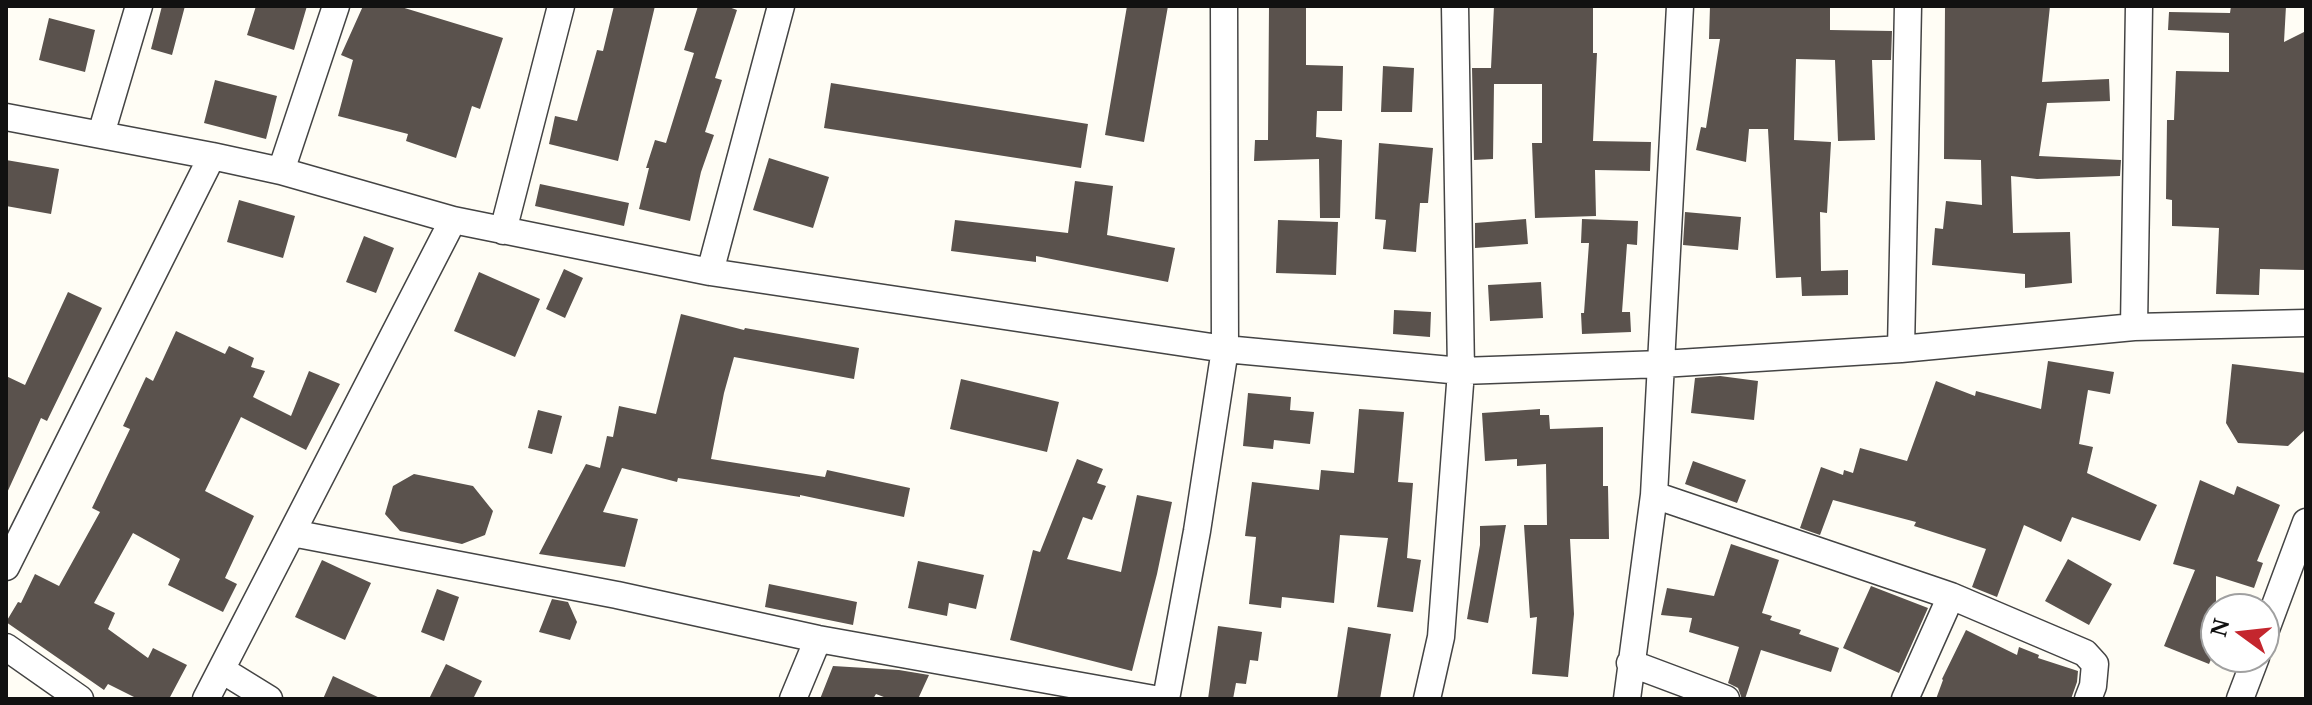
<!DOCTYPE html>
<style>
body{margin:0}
#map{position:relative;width:2312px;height:705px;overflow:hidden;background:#fffdf5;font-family:"Noto Serif",serif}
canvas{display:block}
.frame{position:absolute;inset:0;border:8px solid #111;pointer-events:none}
.north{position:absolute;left:2200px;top:593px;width:80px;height:80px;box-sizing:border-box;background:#fff;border:2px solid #a0a0a0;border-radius:50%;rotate:285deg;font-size:22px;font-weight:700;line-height:32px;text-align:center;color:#111}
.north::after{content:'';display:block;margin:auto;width:28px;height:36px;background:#c4262e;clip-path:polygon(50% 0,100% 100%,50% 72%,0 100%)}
</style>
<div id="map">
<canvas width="2312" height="705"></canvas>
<div class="frame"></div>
<div class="north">N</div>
</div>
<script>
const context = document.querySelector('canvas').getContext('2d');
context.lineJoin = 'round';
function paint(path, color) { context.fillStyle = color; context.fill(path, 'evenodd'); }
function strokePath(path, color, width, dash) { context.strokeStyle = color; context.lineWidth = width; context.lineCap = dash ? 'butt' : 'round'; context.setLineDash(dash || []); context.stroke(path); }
paint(new Path2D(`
 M162,6H185L172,55L151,49Z
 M256,6H307L294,50L247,35Z
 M363,6H398L503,38L480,109L472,106L456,158L406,141L408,134L338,116L353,60L341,55Z
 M614,6H655L618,161L549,144L555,116L577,121L597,50L603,51Z
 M698,6H726L737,10L715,78L722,80L705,132L714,135L701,172L690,221L639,209L649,168H646L655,140L666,143L694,53L684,50Z
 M1127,6H1168L1144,142L1105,135Z
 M1269,6H1306V65L1343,66L1342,111H1317L1316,137L1342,140L1340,218H1320L1319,159L1254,161L1255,140H1268Z
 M1494,6H1593V53H1597L1593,141L1651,142L1650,171L1595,170L1596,216L1535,218L1532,143H1542V84H1494L1493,159L1474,160L1472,68H1491Z
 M1710,6H1830V30L1892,31L1891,60H1872L1875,140L1838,141L1835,60L1796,59L1794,140L1831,142L1827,213L1820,212L1821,271L1848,270V295L1802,296L1801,277L1776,278L1768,129H1749L1746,162L1696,150L1701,127L1706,128L1720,39H1709Z
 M1945,6H2050L2042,82L2109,79L2110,101L2047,103L2039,156L2121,160L2120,176L2037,179L2011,176L2013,233L2070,232L2072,283L2025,288V274L1932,265L1935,228L1943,229L1946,201L1982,205L1981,160L1944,159Z
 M2231,6H2286L2284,42L2306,31V270L2260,269L2259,295L2216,294L2219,228L2172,226V200L2166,199L2167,120H2174L2176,71L2229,72V33L2168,30L2169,12L2230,13Z
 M49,18L95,30L85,72L39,60Z
 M1383,66L1414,68L1412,112H1381Z
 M215,80L277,96L266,139L204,123Z
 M831,83L1088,124L1081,168L824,128Z
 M1379,143L1433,148L1428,203H1420L1416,252L1383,249L1386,220L1375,219Z
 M769,158L829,177L813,228L753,210Z
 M6,160L59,169L51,214L6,206Z
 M1075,181L1113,186L1107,235L1175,248L1168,282L1036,256V262L951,251L955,220L1068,233Z
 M540,184L629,203L624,226L535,206Z
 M239,200L295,216L283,258L227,242Z
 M1685,212L1741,217L1738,250L1683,245Z
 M1526,219L1528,244L1475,248V223Z
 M1582,219L1638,221L1637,245L1627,244L1622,312H1630L1631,332L1582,334L1581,313H1584L1589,243H1581Z
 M1278,220L1338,222L1336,275L1276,273Z
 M364,236L394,248L376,293L346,282Z
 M564,269L583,278L565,318L546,309Z
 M479,272L540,299L515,357L454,331Z
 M1541,282L1543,318L1490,321L1488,285Z
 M68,292L102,308L47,421L41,418L6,495V376L25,385Z
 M1394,310L1431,312L1430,337L1393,334Z
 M681,314L744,330L745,328L859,348L854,379L734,357L724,393L711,459L825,477L827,470L910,488L904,517L800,495V497L678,478L677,482L622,468L603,512L638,519L625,567L539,554L586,464L600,468L607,436L613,437L619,406L656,414Z
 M176,331L225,354L229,346L254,358L251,367L265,371L253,397L291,416L309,371L340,384L306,450L241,417L205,491L254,516L225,578L237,584L223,612L168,585L180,559L133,533L94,603L115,613L108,629L148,658L153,648L187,665L169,699H138L108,684L104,690L6,622L18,602L21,603L35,574L59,586L100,512L92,508L130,429L123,426L146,377L153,381Z
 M2048,361L2114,372L2110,394L2088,390L2079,444L2093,447L2087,473L2157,505L2140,541L2072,517L2061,542L2024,525L1997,597L1972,587L1986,549L1914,526L1916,522L1833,500L1820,535L1800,528L1821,467L1843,475L1844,470L1853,473L1860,448L1907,461L1936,381L1975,396L1976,391L2041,409Z
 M2232,364L2306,373V429L2288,446L2238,443L2226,423Z
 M1720,376L1758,381L1754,420L1691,413L1695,378Z
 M961,379L1059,402L1047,452L950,429Z
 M1248,393L1291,397L1290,410L1314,412L1310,444L1274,440L1273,449L1243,446Z
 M1359,409L1404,412L1398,482L1413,483L1407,558L1421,560L1413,612L1377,607L1388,538L1340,535L1334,603L1282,597L1281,608L1249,604L1256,537L1245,536L1252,482L1319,490L1321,470L1354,473Z
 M1540,409V415H1549L1550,429L1603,427V486H1608L1609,539H1570L1574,614L1568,677L1532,674L1537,617L1530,618L1524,525H1547L1546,464L1517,466V459L1485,461L1482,413Z
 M538,410L562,416L552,454L528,448Z
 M1077,459L1103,469L1097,483L1106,486L1092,520L1083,517L1067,559L1121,572L1137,495L1172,502L1157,574L1132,671L1010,640L1033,550L1040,552Z
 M1693,461L1746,480L1737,503L1685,484Z
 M414,474L473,486L493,511L485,535L462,544L400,531L385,514L393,486Z
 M2200,480L2234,495L2237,486L2280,505L2257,561L2263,563L2254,588L2216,576V648L2209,664L2164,646L2195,570L2173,564Z
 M1506,525L1488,623L1467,619L1480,545V526Z
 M1731,544L1779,560L1762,613L1772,616L1770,620L1801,630L1799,634L1839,648L1831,672L1761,650L1745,699H1742L1738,688L1728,683L1739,647L1689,632L1692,618L1661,615L1667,588L1714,596Z
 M2068,559L2112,584L2089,625L2045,601Z
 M322,560L371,583L345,640L295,617Z
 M918,561L984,575L976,609L949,603L947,616L908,608Z
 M769,584L857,602L853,625L765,607Z
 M1871,586L1928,608L1899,673L1843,648Z
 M437,589L459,597L444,641L421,632Z
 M552,599L568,602L577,622L570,640L539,632Z
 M1218,626L1262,632L1258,661L1250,660L1246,684L1236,683L1233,699H1208Z
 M1348,627L1391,634L1380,699H1337Z
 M1966,630L2017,655L2019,647L2039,655L2038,658L2078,671L2077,682L2071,699H1936L1943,680L1942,679Z
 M446,664L482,681L473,699H429Z
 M833,666L899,670L929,675L918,699H889L876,694L873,699H820Z
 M333,676L382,699H323Z`), '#5a524d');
const minor = new Path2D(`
 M6,117L212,156L281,171L453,220L710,272L1225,349L1461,371L1662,364L1901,349L2134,327L2306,323
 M101,134L139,6
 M281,171L336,6
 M503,231L561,6
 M710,272L781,6
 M2134,327L2139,6
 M1901,349L1908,6
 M1654,495L1951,596L2085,653L2095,664L2093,686L2088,699
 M292,533L617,595L818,639L1154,699
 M6,567L212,156
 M2264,635L2306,522
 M6,647L80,699
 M1630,663L1726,699
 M222,670L269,699
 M206,699L453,220
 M793,699L818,639
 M1166,699L1197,531L1225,349L1224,6
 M1427,699L1441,637L1461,371L1455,6
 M1627,699L1654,495L1680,6
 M1905,699L1951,596
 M2240,699L2256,657`);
strokePath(minor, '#444', 29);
strokePath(minor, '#fff', 26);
</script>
